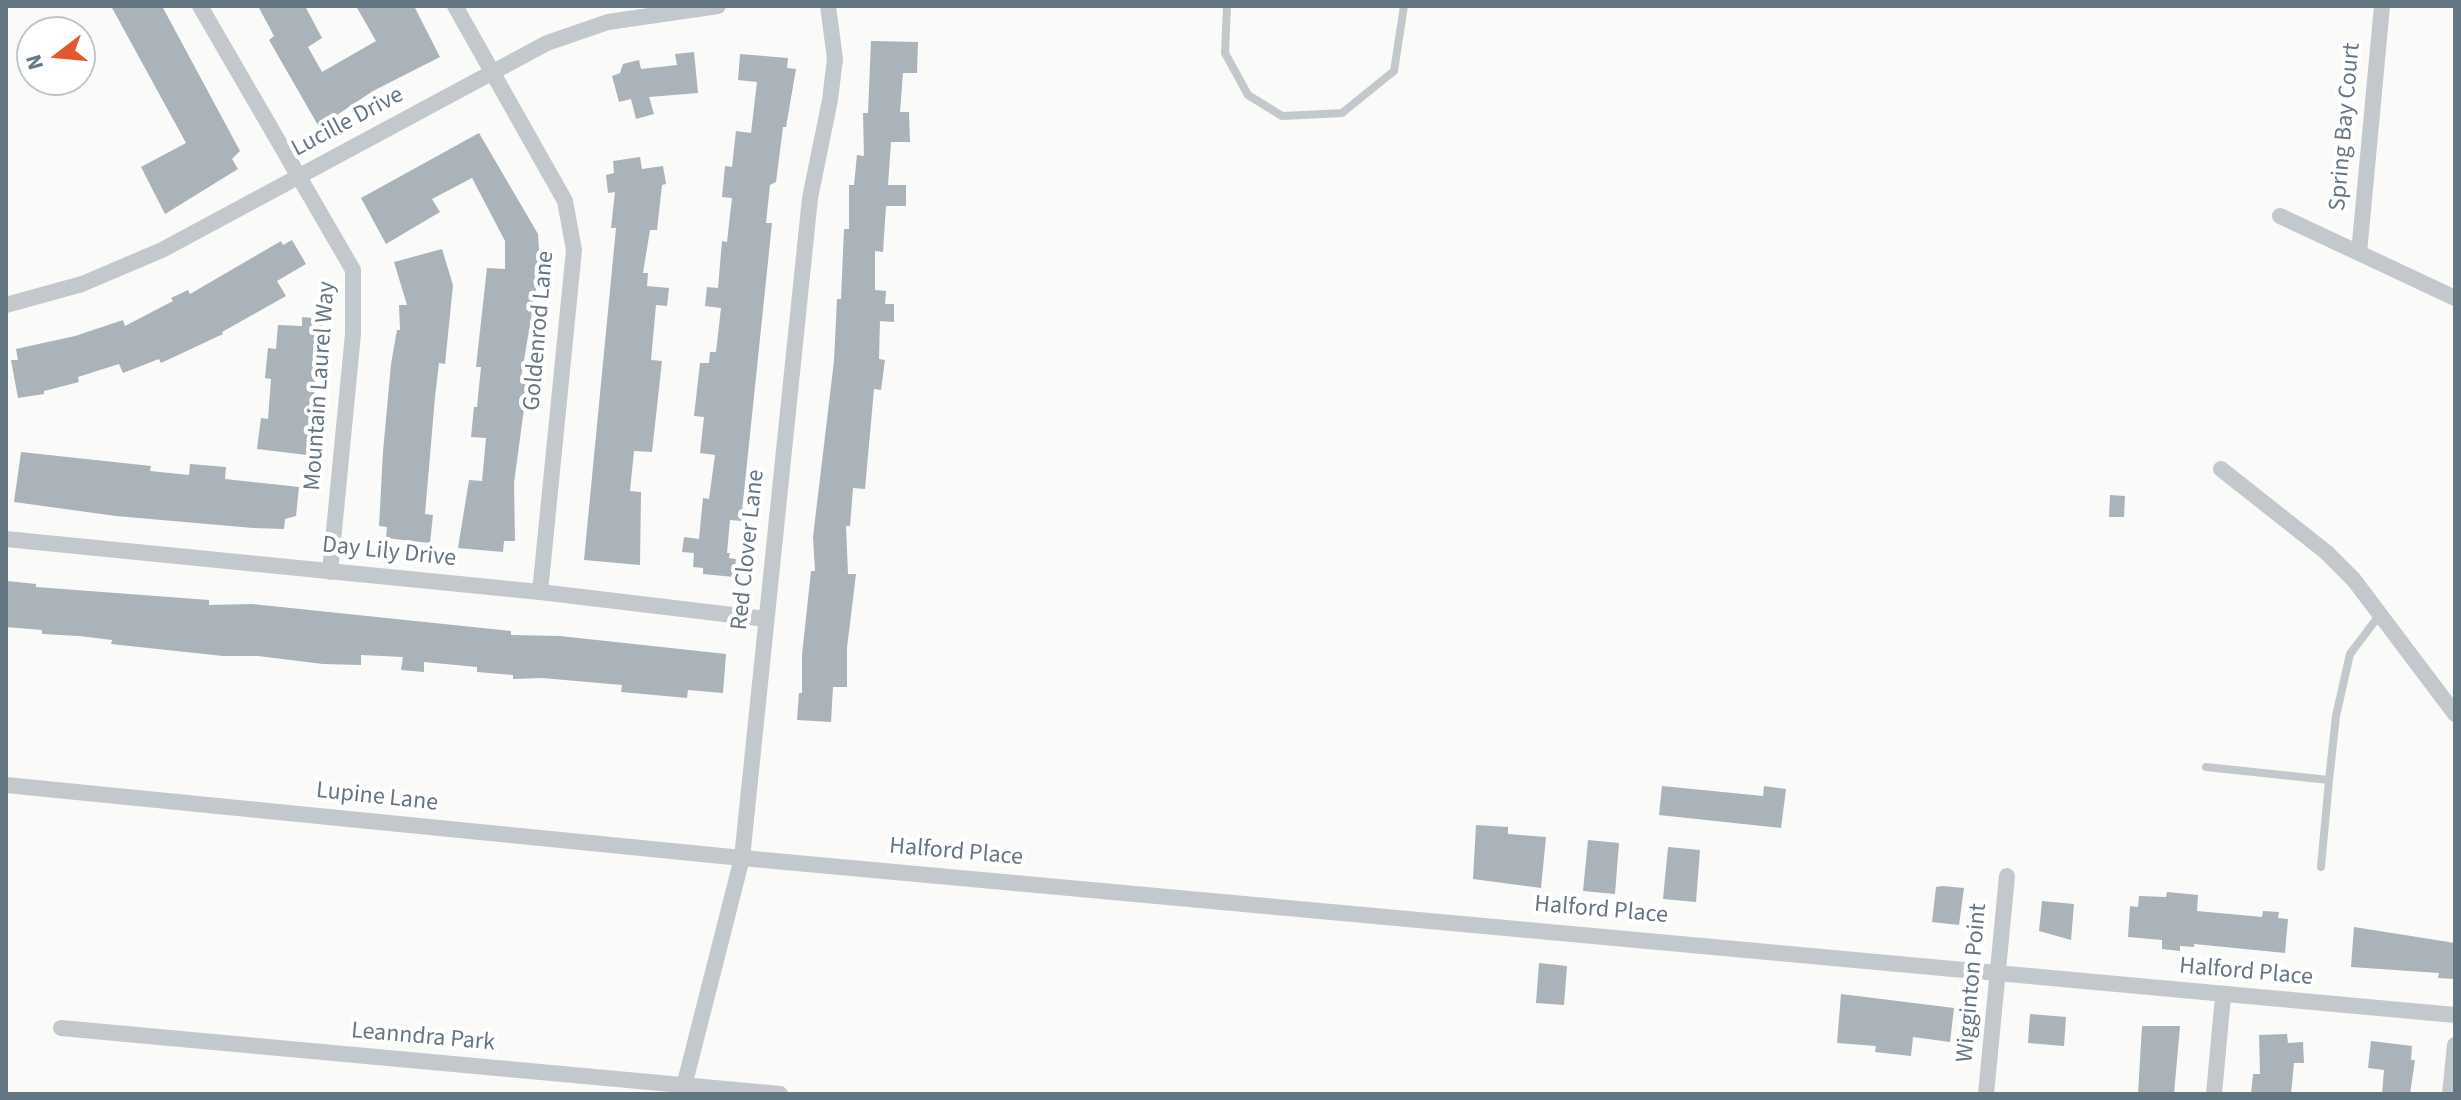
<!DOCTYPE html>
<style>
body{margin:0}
#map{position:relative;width:2461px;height:1100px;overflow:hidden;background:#fafaf8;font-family:"Source Sans 3",sans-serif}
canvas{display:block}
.frame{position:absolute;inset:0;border:8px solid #657683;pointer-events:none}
.north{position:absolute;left:16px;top:16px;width:80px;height:80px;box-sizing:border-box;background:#fff;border:2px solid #c1c8cd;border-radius:50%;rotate:254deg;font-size:22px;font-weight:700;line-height:32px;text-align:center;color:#657683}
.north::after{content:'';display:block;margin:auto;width:28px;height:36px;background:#e4572e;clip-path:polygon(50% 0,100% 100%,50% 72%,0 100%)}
</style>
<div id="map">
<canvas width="2461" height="1100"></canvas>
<div class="frame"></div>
<div class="north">N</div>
</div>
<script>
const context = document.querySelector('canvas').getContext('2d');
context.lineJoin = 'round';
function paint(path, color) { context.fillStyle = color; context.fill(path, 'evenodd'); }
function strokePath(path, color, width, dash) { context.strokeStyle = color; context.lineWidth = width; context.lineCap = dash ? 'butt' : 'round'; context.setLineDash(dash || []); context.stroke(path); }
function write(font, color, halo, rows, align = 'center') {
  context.font = font + ' "Source Sans 3",sans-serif'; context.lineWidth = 8; context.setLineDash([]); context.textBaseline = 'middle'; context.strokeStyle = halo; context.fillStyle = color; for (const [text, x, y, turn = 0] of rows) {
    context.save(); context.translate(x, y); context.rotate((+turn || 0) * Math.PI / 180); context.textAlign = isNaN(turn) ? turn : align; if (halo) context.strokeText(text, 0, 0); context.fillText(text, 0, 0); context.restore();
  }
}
paint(new Path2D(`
 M111,6H162L240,151L232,159L238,169L165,214L141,167L186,143Z
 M258,6H305L322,38L308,47L322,72L376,41L356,6H414L440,57L373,91L319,127L269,40L274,36Z
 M871,41L918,42L917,73H903L900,112H909L910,142H891L888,185H906V206H886L883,252L875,251V290L886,291L885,304H894V322L880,321L879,359L885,360L881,390L874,389L865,489L853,488L850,526H846L848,574H856L847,648V687H833L831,722L797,720L799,693H802V655L811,571H815L813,537L834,361L837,299H841L844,229H849V185H854L857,155L864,156L863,113H868Z
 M694,52L698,93L649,97L654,114L636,119L631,99L619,102L612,76L620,73L623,64L639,60L641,69L677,65L675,54Z
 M740,54L788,58L787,68L796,69L786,127H783L776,182L770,185L766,223H772L741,521L730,520L727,553H730L729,558L736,559L734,577L703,574V568L693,567L694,553L682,552L684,537L699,539L703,498L709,499L715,455L700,453L704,417L694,416L700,363H709L710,352H716L721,308L705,306L707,287L718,288L722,241L727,242L732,198L722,197L725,166L732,167L736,131L751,133L757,82L738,80Z
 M479,133L538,234L540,265L521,378L528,379L514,483L515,541H504L503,552L458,548L469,480L482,481L486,438L471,437L474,407H477L481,367H476L487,268L505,269V241L472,178L432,199L440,212L386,244L361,198Z
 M640,157L642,169L663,166L666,184L662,185L657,230H650L643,273H648L647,286L669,288L667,306L656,305L651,360L662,361L652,452L634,451L630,491L641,492L640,565L584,560L616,228H611L615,192L608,193L606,175L614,173L613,161Z
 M292,240L306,264L277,281L286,296L222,332L223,334L161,363L159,359L123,373L119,364L78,377L79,382L44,391V394L18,398L11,360H18L16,349L75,336L123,320L125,326L173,301L171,298L188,290L190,294L281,241L283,245Z
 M442,249L453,285L445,364L439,363L435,397L425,514L433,515L430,543L386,538L387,527L379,526L383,452L391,364L397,330H400L399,305H407L394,262Z
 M302,317L322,319L321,350H316L313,419L307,455L257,449L261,418L268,419L271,379L265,378L268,348L276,349L278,325L302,326Z
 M21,452L151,466L150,471L189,475L190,464L226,467L225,479L299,487L296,516L285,519L284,529L253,528L116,516L14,502Z
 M2110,495L2125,496L2124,517H2109Z
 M7,581L36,584V587L209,600V605L252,604L511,631V635L560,636L726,654L723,693L688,690L687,698L621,692L622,685L542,678L513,679V675L477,672V667L424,662V672L401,670L403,657L361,655V665L323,664L258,656H223L111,644L112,640L79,636L42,634V630L6,627Z
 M1662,786L1763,796L1764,786L1786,789L1781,828L1659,815Z
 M1476,825L1508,827V834L1546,837L1541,888L1473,879Z
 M1588,840L1619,843L1615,894L1583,891Z
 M1668,847L1700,850L1696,902L1663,899Z
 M1942,886L1964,888L1959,925L1932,922L1936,887Z
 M2167,892L2198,895L2197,911L2262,917L2263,911L2279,912L2278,918L2288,919L2285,953L2194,944V947L2180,946V951L2162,949V940L2128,937L2130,906L2138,907L2139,896L2166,897Z
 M2042,901L2074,904L2071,940L2039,931Z
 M2354,927L2455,943L2454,979L2438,978L2439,973L2351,967Z
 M1539,963L1567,966L1564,1005L1536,1003Z
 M1841,994L1954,1008L1950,1042L1913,1037L1911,1056L1875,1052L1876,1046L1837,1043Z
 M2030,1014L2066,1017L2064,1046L2028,1043Z
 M2142,1026H2180L2174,1094H2138Z
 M2287,1034L2288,1043L2303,1042L2304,1063H2294L2291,1094H2251L2253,1074H2260L2259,1035Z
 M2371,1041L2412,1046L2411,1060H2415L2410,1094H2382L2384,1070L2368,1068Z`), '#aab3b9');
strokePath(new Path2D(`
 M1227,6L1225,53L1248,95L1282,116L1342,113L1394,71L1404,6
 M2206,767L2329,780L2336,716L2350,654L2381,613
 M2321,867L2329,780`), '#c3c8cc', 8);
strokePath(new Path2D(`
 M200,6L353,270V334L330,572
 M455,6L565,201L574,250L540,592
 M2280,216L2455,298
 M2359,253L2382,6
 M6,305L82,284L162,250L547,43L608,22L718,6
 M2221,469L2326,552L2354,580L2455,714
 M6,539L540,592L766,619
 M6,785L742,858L2455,1015
 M61,1028L780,1094
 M682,1094L742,858L810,198L830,100L835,59L828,6
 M1986,1094L2007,876
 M2214,1094L2223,996
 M2450,1094L2455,1045`), '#c3c8cc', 16);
write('24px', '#657683', '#fff', [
 ["Lucille Drive",348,123,-28],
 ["Spring Bay Court",2346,127,-85],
 ["Goldenrod Lane",540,331,-85],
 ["Mountain Laurel Way",321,386,-86],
 ["Red Clover Lane",749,550,-84],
 ["Day Lily Drive",389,553,6],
 ["Lupine Lane",377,798,6],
 ["Halford Place",956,853,5],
 ["Halford Place",1601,911,5],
 ["Halford Place",2246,973,5],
 ["Wigginton Point",1973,983,-85],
 ["Leanndra Park",423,1038,5]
]);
</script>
